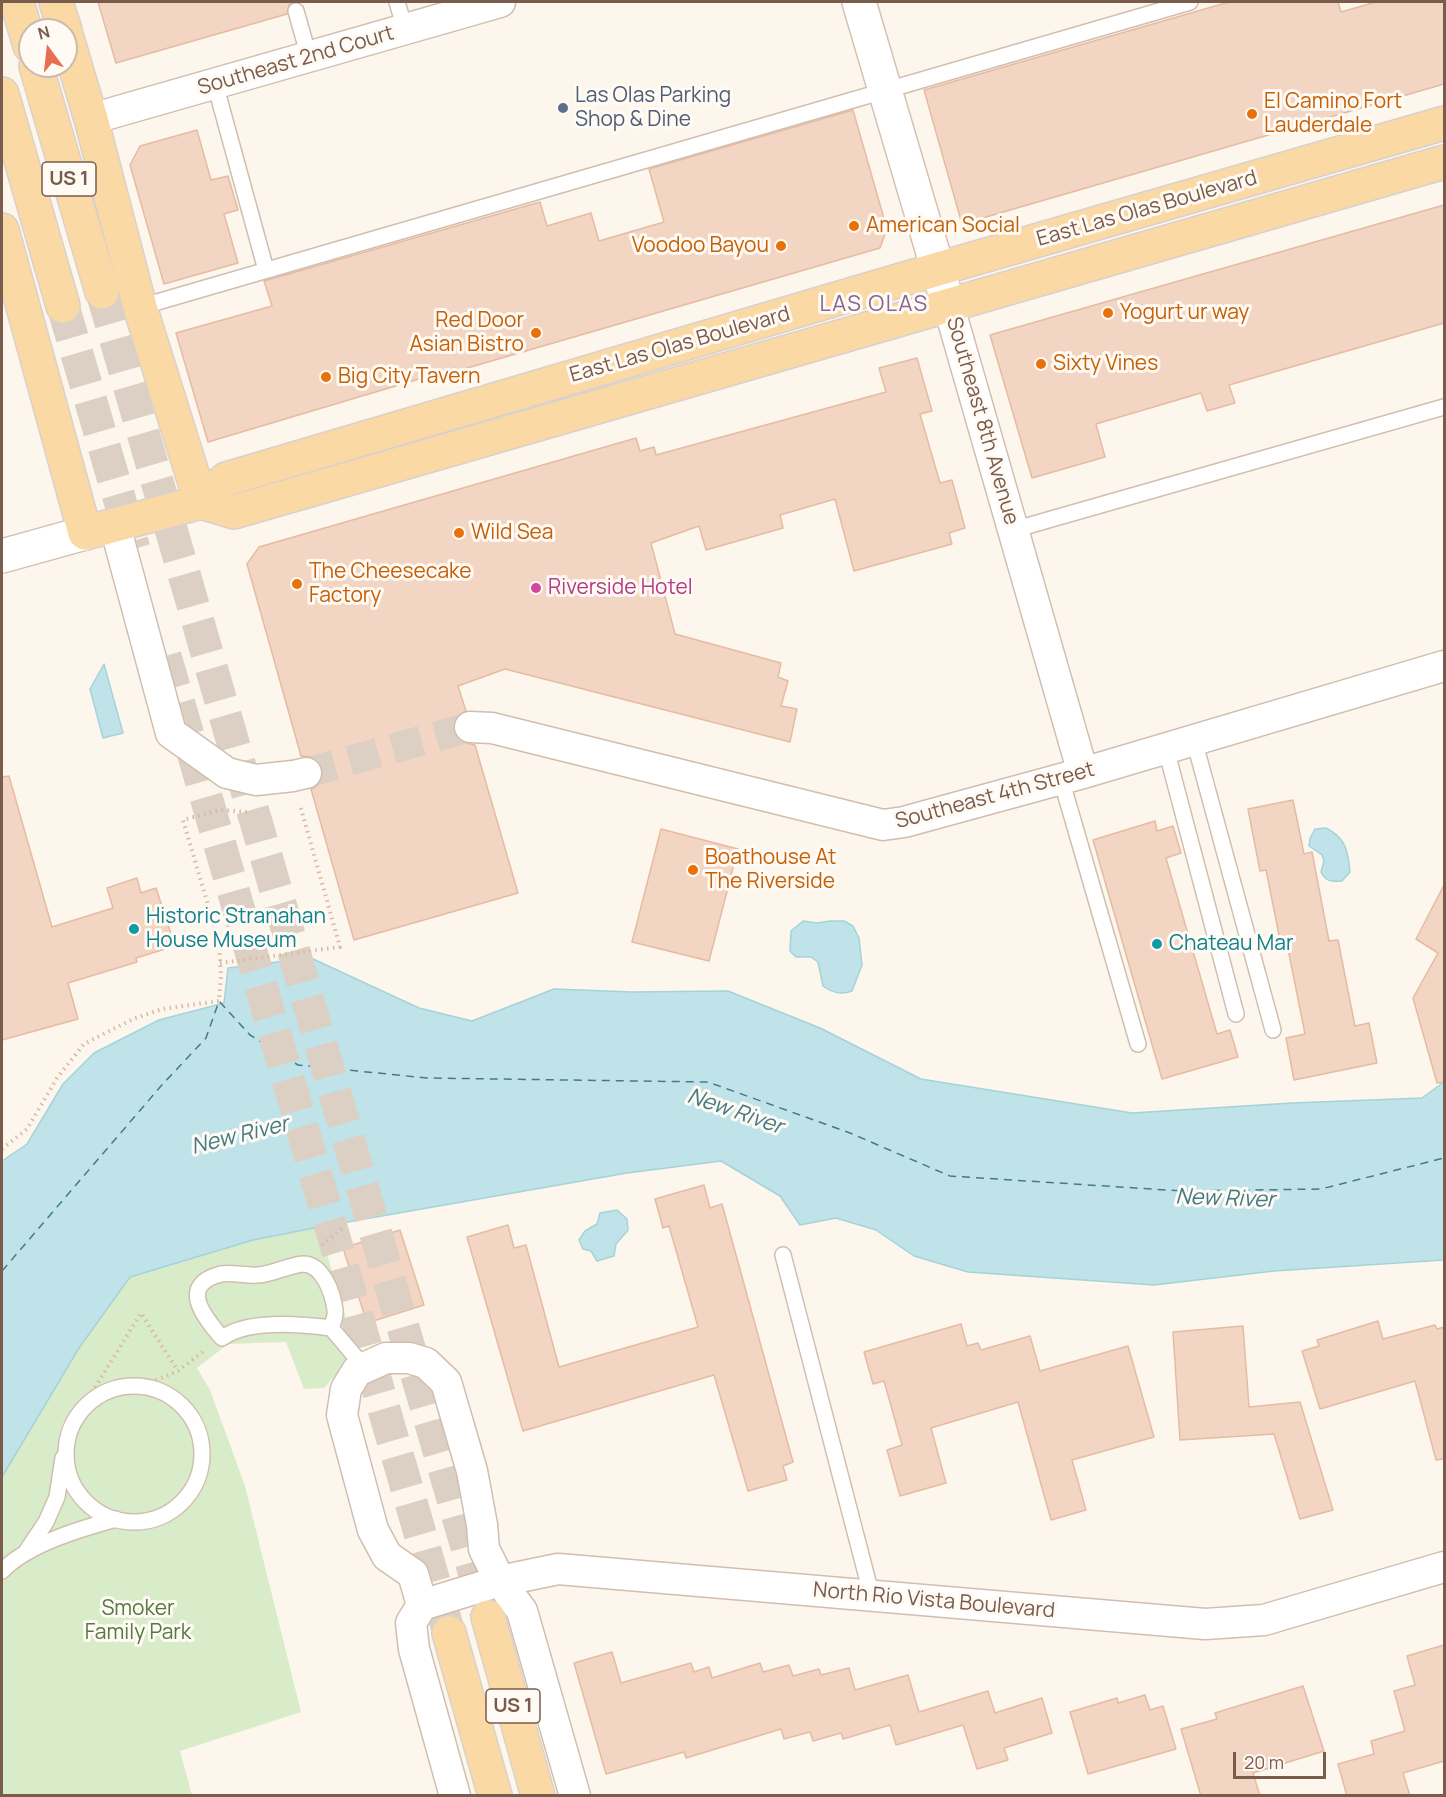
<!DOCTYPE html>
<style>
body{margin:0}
#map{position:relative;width:1446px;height:1797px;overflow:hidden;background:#fdf6ec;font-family:Manrope,sans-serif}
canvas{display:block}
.frame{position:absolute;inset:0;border:3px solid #7a5c4d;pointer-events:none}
.north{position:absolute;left:18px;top:18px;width:60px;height:60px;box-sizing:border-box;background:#fffaf3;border:2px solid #cabbb1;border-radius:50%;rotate:345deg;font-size:16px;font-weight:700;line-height:24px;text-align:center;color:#7a5c4d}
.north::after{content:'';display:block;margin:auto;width:21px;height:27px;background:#e76f51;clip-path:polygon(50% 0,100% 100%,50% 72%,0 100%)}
.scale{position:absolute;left:1233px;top:1752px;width:93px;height:27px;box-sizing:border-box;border:3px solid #7a5c4d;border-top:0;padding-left:8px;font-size:18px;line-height:21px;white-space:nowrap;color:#7a5c4d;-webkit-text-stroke:4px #fffaf3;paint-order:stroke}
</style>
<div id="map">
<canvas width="1446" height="1797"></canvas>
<div class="frame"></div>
<div class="north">N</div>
<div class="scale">20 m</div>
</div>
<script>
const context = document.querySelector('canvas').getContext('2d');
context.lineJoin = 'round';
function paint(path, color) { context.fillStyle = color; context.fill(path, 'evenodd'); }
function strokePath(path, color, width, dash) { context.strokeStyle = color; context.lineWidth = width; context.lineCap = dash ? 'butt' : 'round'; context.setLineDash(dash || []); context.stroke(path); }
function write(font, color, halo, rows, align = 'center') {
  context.font = font + ' Manrope,sans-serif'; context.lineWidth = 6; context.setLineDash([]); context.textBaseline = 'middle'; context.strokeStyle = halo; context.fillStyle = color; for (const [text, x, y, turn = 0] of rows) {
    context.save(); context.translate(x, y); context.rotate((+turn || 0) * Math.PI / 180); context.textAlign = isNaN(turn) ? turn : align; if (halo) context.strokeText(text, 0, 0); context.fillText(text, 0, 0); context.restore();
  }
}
paint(new Path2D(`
 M319,1227L356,1352L324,1388L304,1389L286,1342L228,1344L197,1368L210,1390L245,1486L301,1712L180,1751L192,1795L2,1796V1477L79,1348L130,1277L253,1240Z`), '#d8ecc9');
const water = new Path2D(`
 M104,664L123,733L103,738L90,689Z
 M1326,828C1346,838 1348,851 1350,872L1342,881C1332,882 1326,882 1321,872L1324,861L1322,855L1309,846L1310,838L1315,829Z
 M803,921L817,923L830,921H844L853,926L859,938L862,965L852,991C841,995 833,993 823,986L818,962L811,957H796L790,951L791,931Z
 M311,958L419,1008L472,1021L554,989L632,992L728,991L820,1028L921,1079L1132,1113L1292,1103L1422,1098L1444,1082V1260L1274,1271L1154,1285L968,1272L914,1256L876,1230L836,1218L800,1225L780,1196L721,1161L627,1173L319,1227L253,1240L130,1277L79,1348L2,1477V1161L27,1144L63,1084L94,1053L159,1020L224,1003L228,968Z
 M617,1210L627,1219L628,1230L616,1244L614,1256L597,1261L591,1251L583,1249L579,1240L585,1231L597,1224L600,1213Z`);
paint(water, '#bfe3e8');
strokePath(water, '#a5d3da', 1.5);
strokePath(new Path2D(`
 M2,1271L161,1086L206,1038L219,1001L250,1035L298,1065L427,1078L708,1082L850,1133L950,1176L1182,1191L1321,1189L1444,1158`), '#437c86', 1.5, [8, 6]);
const building = new Path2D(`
 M98,2H296L289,5L287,14L116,63Z
 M1229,2H1338L1341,12L1376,2H1444V84L962,224L924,90Z
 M853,110L887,229L880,248L457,371L456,368L208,442L176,333L272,306L264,281L540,202L547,226L591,213L599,241L664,222L649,169Z
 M197,130L211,180L228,176L238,210L224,214L238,263L164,284L130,165L140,146Z
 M1444,205V323L1229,385L1235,403L1207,411L1201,393L1096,424L1105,457L1032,478L990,335Z
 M917,358L932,411L920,414L940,483L952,480L965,528L949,533L952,544L854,571L835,499L780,515L783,528L706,550L699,526L651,543L675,634L781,663L778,677L788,681L781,706L797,709L790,742L505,669L458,686L466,711L455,718L453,726L454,734L461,742L475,745L518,893L354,940L311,789L318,785L322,779L323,769L318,761L312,757L301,756L247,564L259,547L636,438L640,451L654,447L656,455L886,392L879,368Z
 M9,776L52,927L113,908L107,888L137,878L141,893L156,888L175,946L136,958L137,962L68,983L78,1019L2,1040V777Z
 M1293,800L1304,854L1312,852L1329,941L1338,940L1355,1026L1369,1023L1377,1063L1294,1080L1286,1038L1305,1034L1288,949L1282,950L1266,870L1260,871L1248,809Z
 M1155,821L1157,831L1173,826L1181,853L1166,858L1217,1034L1230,1030L1238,1057L1162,1079L1093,840Z
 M661,829L738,849L709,961L632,942Z
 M1444,885V1082L1437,1083L1413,998L1438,953L1416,939Z
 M704,1185L710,1208L722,1204L793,1462L783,1466L787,1480L748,1491L714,1375L523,1431L467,1237L508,1225L514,1248L526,1245L559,1367L698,1327L669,1226L663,1228L655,1199Z
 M400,1230L424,1305L367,1323L343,1248Z
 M1378,1321L1383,1339L1435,1325L1437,1329L1444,1327V1459L1436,1460L1415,1381L1320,1409L1302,1351L1319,1346L1317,1340Z
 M961,1324L967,1346L978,1343L981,1350L1030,1336L1040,1371L1128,1346L1154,1437L1072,1460L1086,1510L1051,1520L1018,1402L931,1428L946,1483L900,1496L887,1450L902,1445L884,1381L873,1384L864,1352Z
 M1243,1326L1249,1407L1300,1402L1333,1510L1300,1519L1274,1434L1180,1440L1173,1332Z
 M1444,1645V1761L1403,1773L1410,1796H1347L1338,1764L1374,1754L1371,1741L1405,1731L1394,1691L1415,1685L1407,1656Z
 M612,1652L621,1683L691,1663L694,1672L709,1667L712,1678L760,1663L763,1672L789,1665L793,1676L819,1669L821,1675L849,1668L855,1690L908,1675L919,1712L988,1691L995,1713L1042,1698L1052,1733L1004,1748L1008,1760L977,1769L963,1725L896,1745L890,1725L843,1739L841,1733L813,1741L810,1732L784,1739L781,1729L686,1758L684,1752L606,1774L574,1663Z
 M1303,1686L1324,1751L1253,1773L1260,1796H1201L1181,1729L1217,1719L1215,1713Z
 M1145,1695L1150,1710L1163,1706L1176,1749L1088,1774L1070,1712L1117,1698L1118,1703Z`);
paint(building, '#f3d5c3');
strokePath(building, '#e6bba3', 1.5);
strokePath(new Path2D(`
 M306,773L470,727`), '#dcd0c4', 30, [30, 15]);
strokePath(new Path2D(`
 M102,292L487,1616
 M63,306L134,549
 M165,656L449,1633`), '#dcd0c4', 33, [33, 16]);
const service = new Path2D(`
 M397,2L405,29
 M296,11L309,57
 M215,84L266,270
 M140,307L1190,2
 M1013,530L1444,407
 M1194,740L1273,1030
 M1166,749L1236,1014
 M1061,779L1138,1044
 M783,1255L872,1597
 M331,1328C333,1323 336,1316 335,1310C333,1294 323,1264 303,1264C289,1265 273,1274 258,1275C246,1276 232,1272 221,1274C177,1285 205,1318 222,1338C248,1319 301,1324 331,1328L365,1368
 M66 1454a68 68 0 1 1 136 0a68 68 0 1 1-136 0Z
 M26,1552L46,1522L57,1497L63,1458
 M2,1571C28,1544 80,1529 116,1519`);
const minor = new Path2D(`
 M91,119L500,2
 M949,307L1083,773
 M115,526L171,733L227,773L256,780L293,776L306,773
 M470,727L492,728L883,825L904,822L1083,773L1444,666
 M422,1605L500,1581L558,1569L1205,1624L1264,1620L1444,1567
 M422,1605L413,1574L387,1556L373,1530L342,1415L346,1389L357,1371L386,1358H409L426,1363L446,1382L472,1471L482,1525L484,1549L500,1581L522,1611L575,1796
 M422,1605L411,1623L414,1649L455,1796`);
const secondary = new Path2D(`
 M859,2L949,307
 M2,556L85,533`);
const primary = new Path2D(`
 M17,2L30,46
 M56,2L65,30
 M66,35L91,119L140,307L201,502
 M36,66L102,292
 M2,94L63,306
 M2,230L85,533L201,502L226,479L938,269L1444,123
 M201,502L234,512L1444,162
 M488,1617L538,1796
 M449,1633L495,1796`);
strokePath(service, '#d1beb0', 18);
strokePath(minor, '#d1beb0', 33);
strokePath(secondary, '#d6c0b0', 36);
strokePath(primary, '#dad1cd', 36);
strokePath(new Path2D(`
 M220,963L340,947L300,805
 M2,1149L27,1129L57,1078L84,1044L133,1019L162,1009L219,1001L221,977L219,942L183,820L220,810L248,812
 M322,1245L345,1226
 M139,1387L178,1371L204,1351
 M76,1418L141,1313L178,1371`), '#d9b8a5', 4, [1.5, 4.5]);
strokePath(service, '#fff', 15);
strokePath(minor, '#fff', 30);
strokePath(secondary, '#fff', 33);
strokePath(primary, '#fbd9a5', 33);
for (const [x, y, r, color] of [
 [563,108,6,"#5c6f8a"],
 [1252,114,6,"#e8710a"],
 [854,226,6,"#e8710a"],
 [781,246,6,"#e8710a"],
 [1108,313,6,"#e8710a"],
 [536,333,6,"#e8710a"],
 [1041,364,6,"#e8710a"],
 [326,377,6,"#e8710a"],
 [459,533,6,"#e8710a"],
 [297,584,6,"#e8710a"],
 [536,588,6,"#d1479c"],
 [693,870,6,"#e8710a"],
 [134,929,6,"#0f9aa8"],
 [1157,944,6,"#0f9aa8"]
]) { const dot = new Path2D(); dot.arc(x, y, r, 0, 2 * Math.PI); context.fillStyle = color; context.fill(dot); strokePath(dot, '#fffaf3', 2); }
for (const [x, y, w] of [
 [69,179,54],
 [513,1706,54]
]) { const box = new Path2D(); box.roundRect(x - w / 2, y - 17, w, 34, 4.5); context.fillStyle = '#fffaf3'; context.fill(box); strokePath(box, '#7a5c4d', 1.5); }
write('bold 20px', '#7a5c4d', null, [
 ["US 1",69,179],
 ["US 1",513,1706]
]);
write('21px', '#7a5c4d', '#fffaf3', [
 ["Southeast 2nd Court",296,61,-16],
 ["East Las Olas Boulevard",1147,209,-16],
 ["East Las Olas Boulevard",680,345,-16],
 ["Southeast 8th Avenue",982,421,74],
 ["Southeast 4th Street",995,796,-15],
 ["North Rio Vista Boulevard",934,1601,5]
]);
write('21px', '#4e5e75', '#fffaf3', [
 ["Las Olas Parking",575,96],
 ["Shop & Dine",575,120]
], 'left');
write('21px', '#c56008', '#fffaf3', [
 ["El Camino Fort",1264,102],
 ["Lauderdale",1264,126],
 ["American Social",866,226],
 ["Voodoo Bayou",769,246,"right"],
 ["Yogurt ur way",1120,313],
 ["Red Door",524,321,"right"],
 ["Asian Bistro",524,345,"right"],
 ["Sixty Vines",1053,364],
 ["Big City Tavern",338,377],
 ["Wild Sea",471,533],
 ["The Cheesecake",309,572],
 ["Factory",309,596],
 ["Boathouse At",705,858],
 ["The Riverside",705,882]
], 'left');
write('21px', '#b23c85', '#fffaf3', [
 ["Riverside Hotel",548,588]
], 'left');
write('21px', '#0d838f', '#fffaf3', [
 ["Historic Stranahan",146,917],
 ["House Museum",146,941],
 ["Chateau Mar",1169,944]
], 'left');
write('21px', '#537a41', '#fffaf3', [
 ["Smoker",138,1609],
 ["Family Park",138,1633]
]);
context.letterSpacing = '1.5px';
write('22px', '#846695', '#fffaf3', [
 ["LAS OLAS",874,305]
]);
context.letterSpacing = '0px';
write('italic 22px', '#437c86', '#fffaf3', [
 ["New River",735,1112,19],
 ["New River",240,1136,-14],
 ["New River",1225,1199,2]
]);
</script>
